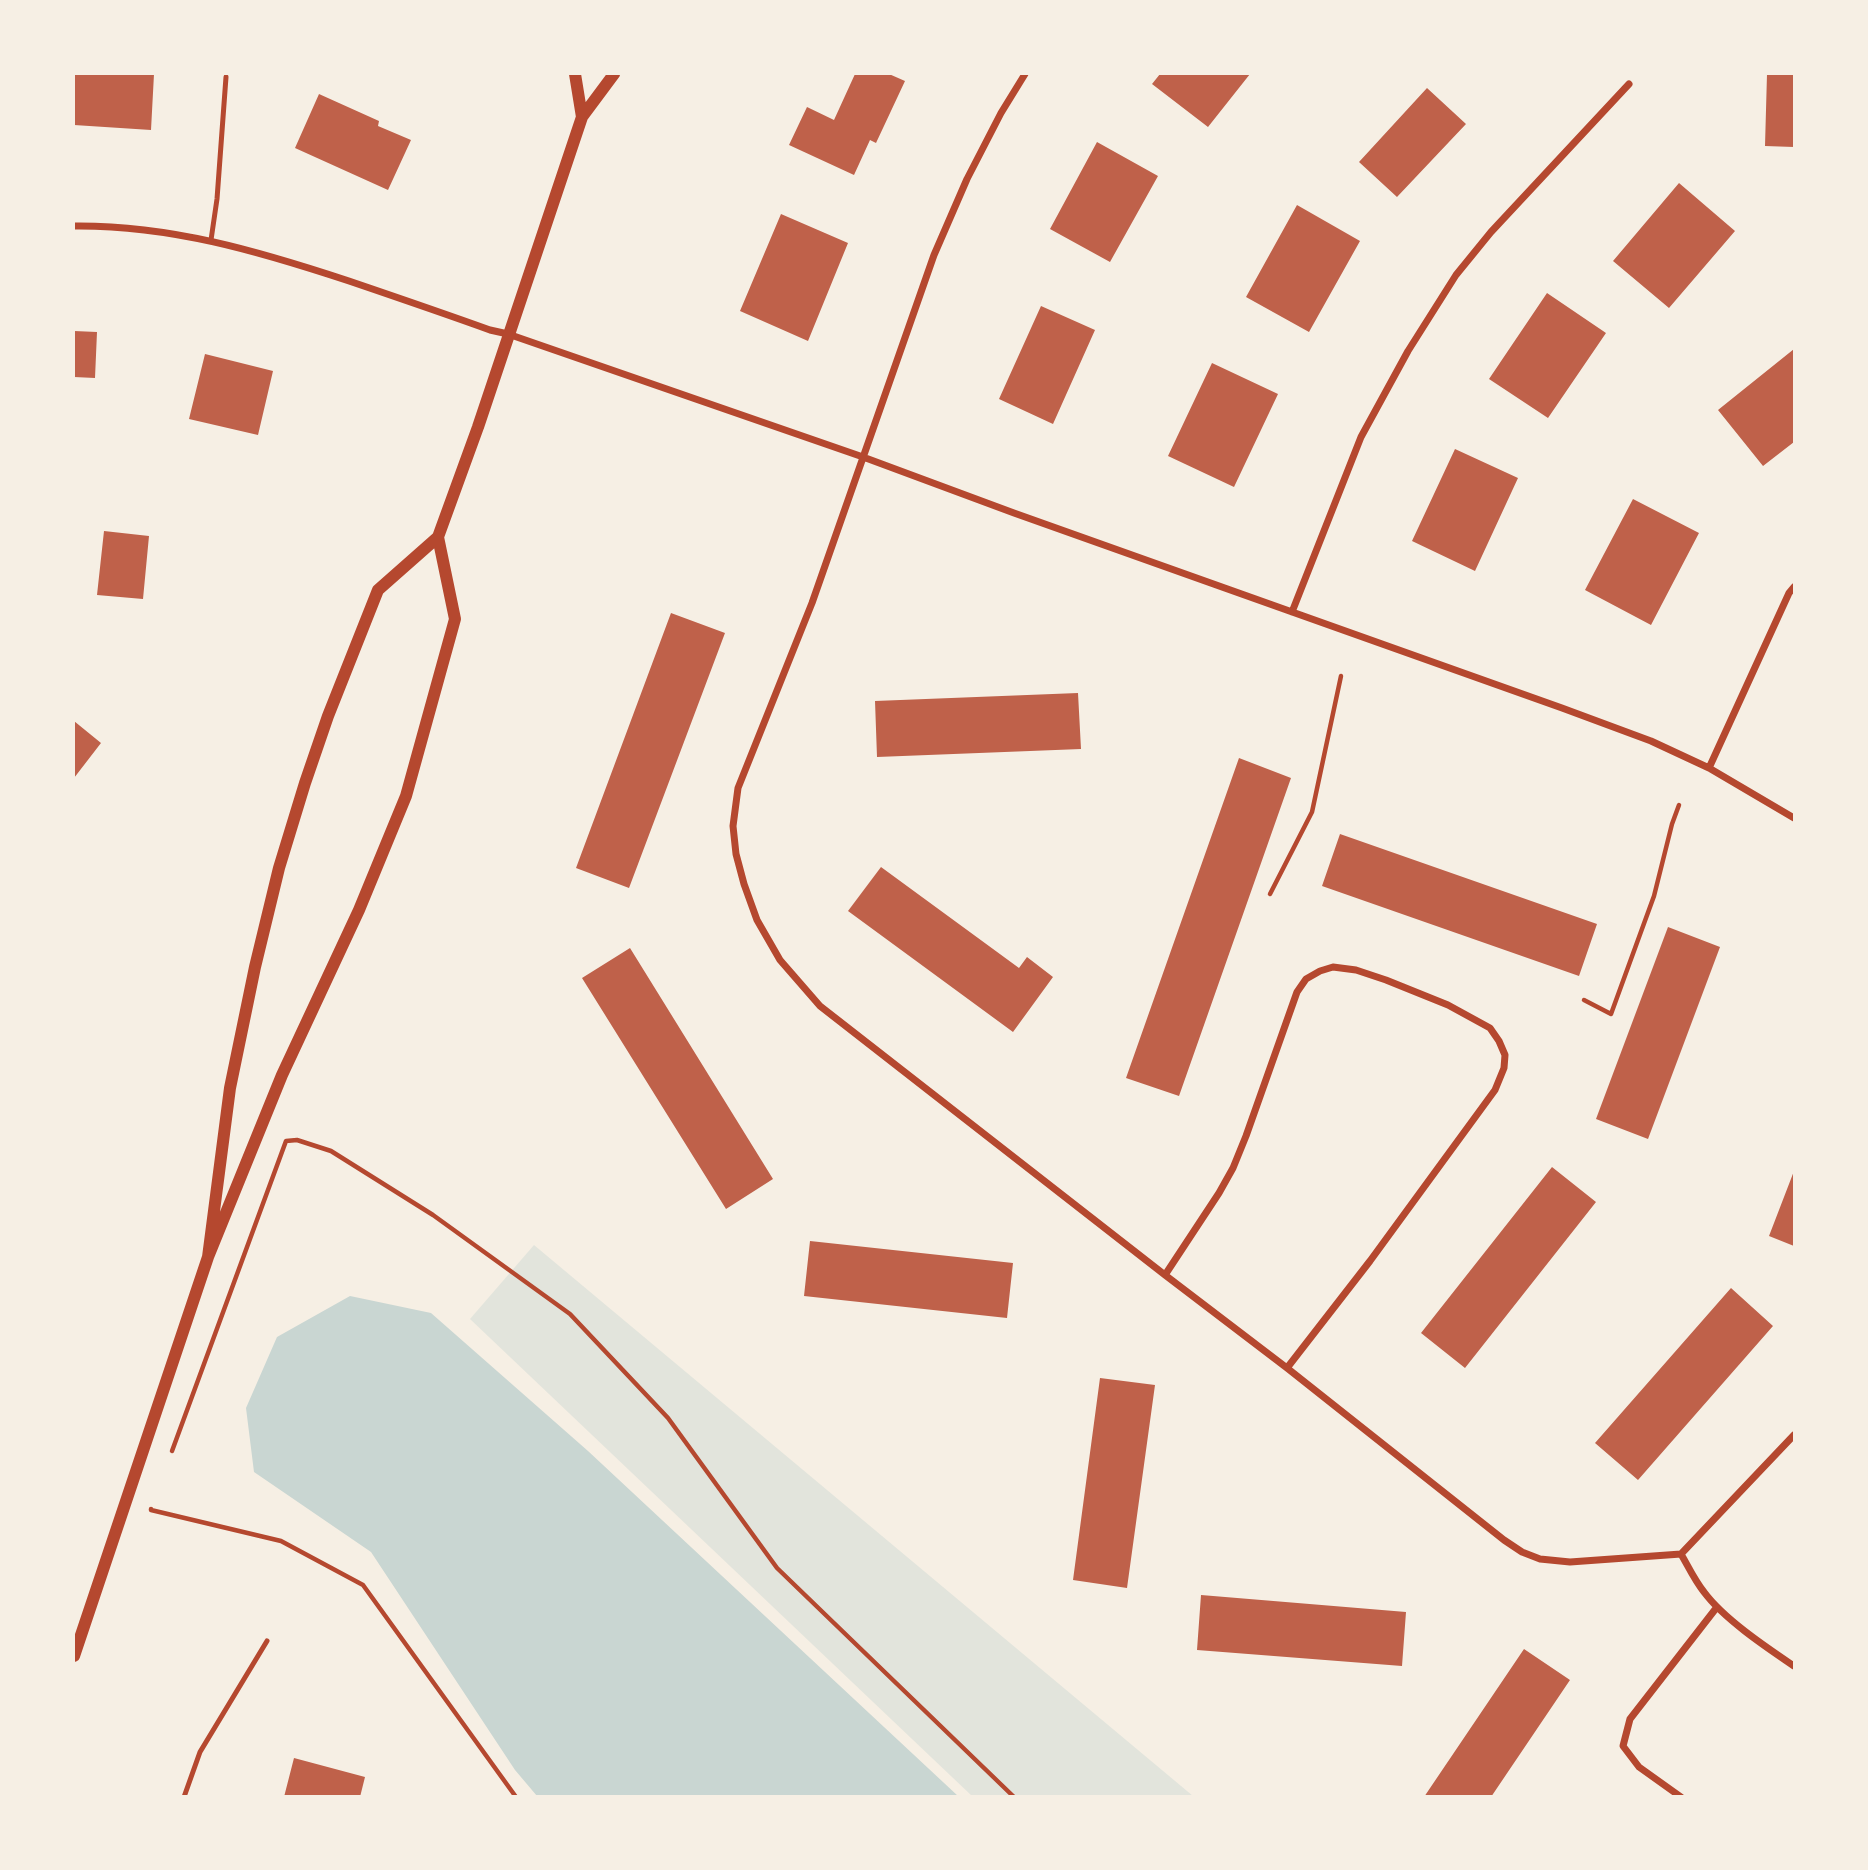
<!DOCTYPE html>
<style>
body{margin:0}
#map{position:relative;width:1868px;height:1870px;overflow:hidden;background:#f6efe4;font-family:"IBM Plex Serif",serif}
canvas{display:block}
.frame{position:absolute;inset:0;border:75px solid #f6efe4;pointer-events:none}
</style>
<div id="map">
<canvas width="1868" height="1870"></canvas>
<div class="frame"></div>
</div>
<script>
const context = document.querySelector('canvas').getContext('2d');
context.lineJoin = 'round';
function paint(path, color) { context.fillStyle = color; context.fill(path, 'evenodd'); }
function strokePath(path, color, width, dash) { context.strokeStyle = color; context.lineWidth = width; context.lineCap = dash ? 'butt' : 'round'; context.setLineDash(dash || []); context.stroke(path); }
paint(new Path2D(`
 M534,1245L1193,1796H972L470,1319Z`), '#e2e4dc');
paint(new Path2D(`
 M350,1296L431,1313L588,1451L958,1796H537L515,1770L371,1552L254,1472L246,1408L277,1337Z`), '#c9d6d2');
paint(new Path2D(`
 M74,74H154L151,130L74,125Z
 M855,74H889L905,81L876,143L870,140L854,175L789,145L807,107L834,120Z
 M1160,74H1250L1208,127L1152,84Z
 M1767,74H1794V147L1765,146Z
 M1427,88L1466,124L1397,197L1359,162Z
 M319,94L379,121L378,126L411,140L388,190L295,148Z
 M1097,142L1158,176L1110,262L1050,229Z
 M1679,183L1735,231L1669,308L1613,261Z
 M1297,205L1360,241L1309,332L1246,297Z
 M781,214L848,243L808,341L740,311Z
 M1547,293L1606,333L1548,418L1489,379Z
 M1041,306L1095,330L1053,424L999,399Z
 M74,331L97,332L95,378L74,377Z
 M1794,349V442L1763,466L1718,410Z
 M205,354L273,371L258,435L189,419Z
 M1212,363L1278,394L1234,487L1168,456Z
 M1455,449L1518,478L1475,571L1412,541Z
 M1633,499L1699,533L1651,625L1585,590Z
 M104,531L149,536L143,599L97,595Z
 M671,613L725,633L629,888L576,868Z
 M1078,693L1081,749L877,757L875,701Z
 M74,721L101,743L74,778Z
 M1239,758L1291,778L1179,1096L1126,1078Z
 M1340,834L1597,924L1579,976L1322,886Z
 M881,867L1019,968L1027,957L1053,977L1013,1032L848,911Z
 M1668,927L1720,947L1648,1139L1596,1119Z
 M630,948L773,1179L726,1209L582,978Z
 M1552,1167L1596,1202L1465,1368L1421,1333Z
 M1794,1171V1246L1769,1236Z
 M810,1241L1013,1263L1007,1318L804,1296Z
 M1731,1288L1773,1326L1638,1480L1595,1443Z
 M1100,1378L1155,1385L1127,1588L1073,1580Z
 M1201,1595L1406,1612L1402,1666L1197,1650Z
 M1524,1649L1570,1680L1491,1797H1424Z
 M294,1758L365,1777L360,1797H284Z`), '#bf614a');
strokePath(new Path2D(`
 M1270,894L1312,812L1341,676
 M1584,1000L1611,1014L1654,896L1672,824L1679,805
 M172,1451L286,1141L297,1140L331,1151L433,1215L570,1314L668,1418L777,1568L1014,1797
 M151,1509V1510L281,1541L363,1585L516,1797`), '#b5482f', 4.5);
strokePath(new Path2D(`
 M211,240L217,199L226,77
 M184,1797L200,1752L267,1641`), '#b5482f', 5);
strokePath(new Path2D(`
 M1025,74L1001,113L967,179L934,255L812,603L738,788L733,826L736,854L744,884L757,920L780,960L820,1006L1165,1275L1287,1368L1504,1540L1522,1552L1540,1559L1570,1562L1681,1554L1794,1435
 M74,226C170,225 258,251 349,281C396,297 443,313 490,330L508,334L863,457L1014,513L1562,708L1651,741L1709,768L1794,818
 M1292,612L1361,437L1408,351L1456,275L1491,232L1629,84
 M1709,768L1789,593L1794,587
 M1165,1275L1219,1193L1233,1168L1246,1136L1297,992L1306,979L1320,971L1333,967L1356,970L1386,980L1448,1005L1490,1028L1499,1041L1505,1055L1504,1068L1495,1090L1370,1261L1287,1368
 M1681,1554C1688,1566 1695,1581 1704,1592C1724,1619 1766,1647 1794,1666
 M1681,1797L1639,1767L1623,1746L1630,1719L1717,1607`), '#b5482f', 7);
strokePath(new Path2D(`
 M575,74L582,117
 M208,1257L230,1088L255,967L279,868L305,783L328,716L378,590L438,537L478,427L582,117L614,74
 M74,1656L208,1257L282,1075L359,910L406,796L455,619L438,537`), '#b5482f', 12);
</script>
